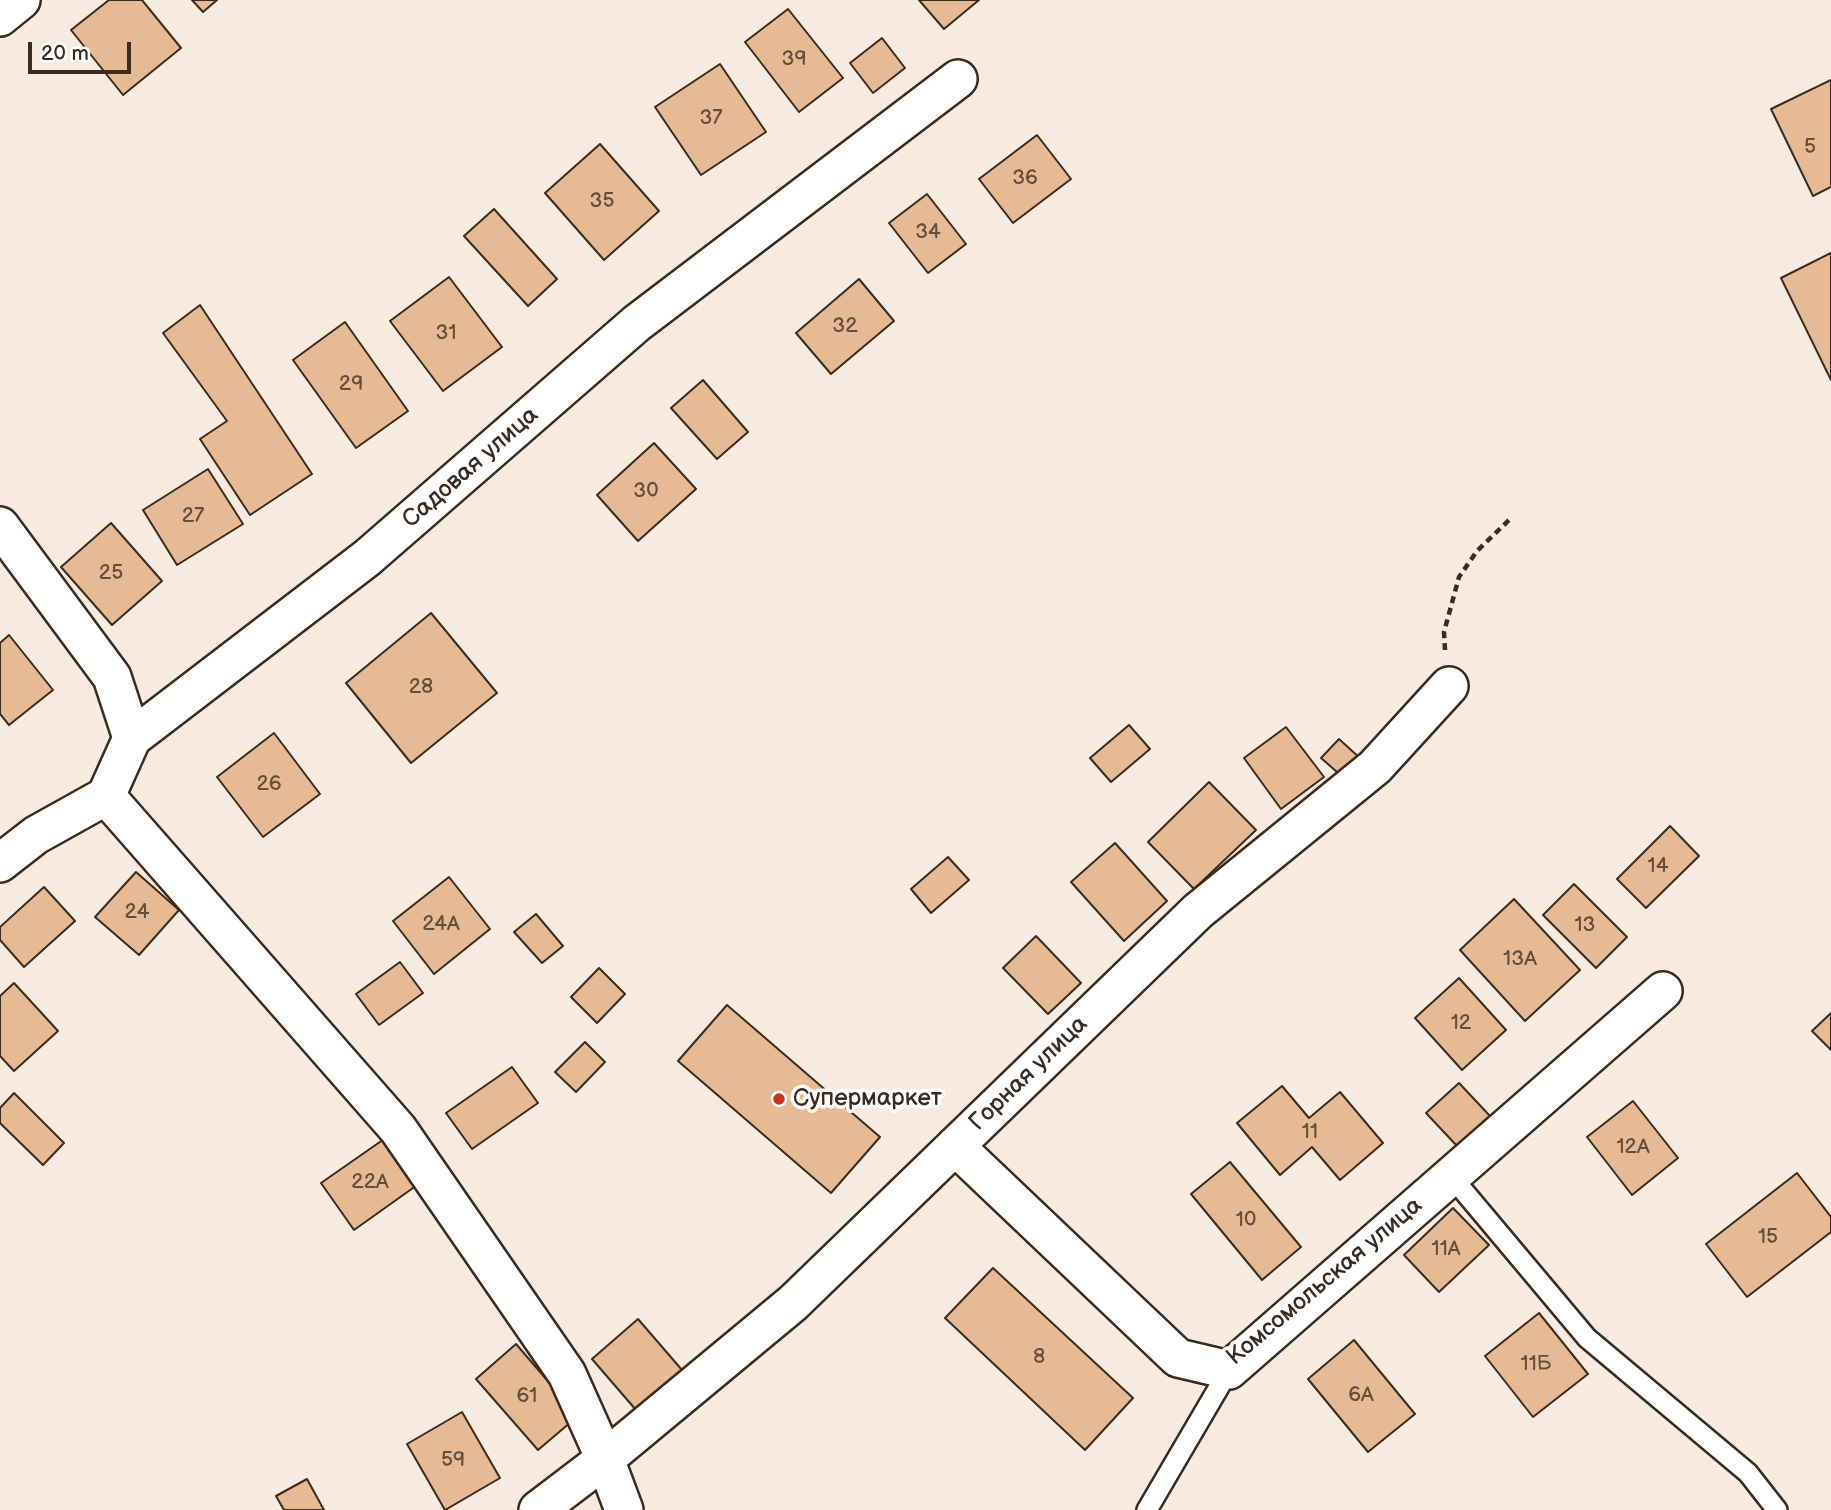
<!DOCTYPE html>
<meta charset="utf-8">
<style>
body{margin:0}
#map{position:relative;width:1831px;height:1510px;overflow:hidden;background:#f7eadf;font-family:"Balsamiq Sans",sans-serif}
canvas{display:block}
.scale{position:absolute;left:28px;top:42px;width:103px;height:32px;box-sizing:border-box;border:4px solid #3b2a1e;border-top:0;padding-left:9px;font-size:21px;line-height:24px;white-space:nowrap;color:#3b2a1e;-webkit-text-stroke:5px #fff;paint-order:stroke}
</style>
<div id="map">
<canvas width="1831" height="1510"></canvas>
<div class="scale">20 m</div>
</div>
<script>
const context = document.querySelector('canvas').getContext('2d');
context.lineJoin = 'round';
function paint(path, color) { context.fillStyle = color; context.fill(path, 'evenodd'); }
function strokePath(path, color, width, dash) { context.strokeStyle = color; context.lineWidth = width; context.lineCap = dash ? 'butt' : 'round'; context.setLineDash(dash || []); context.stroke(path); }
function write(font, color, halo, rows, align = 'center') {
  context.font = font + ' "Balsamiq Sans",sans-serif'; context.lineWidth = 7; context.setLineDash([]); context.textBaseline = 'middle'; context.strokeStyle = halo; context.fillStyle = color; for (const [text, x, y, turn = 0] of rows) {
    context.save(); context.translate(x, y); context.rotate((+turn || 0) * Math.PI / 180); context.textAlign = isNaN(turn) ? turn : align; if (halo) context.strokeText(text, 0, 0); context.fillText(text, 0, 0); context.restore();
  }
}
const building = new Path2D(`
 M109,0H142L181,48L123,95L71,30Z
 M192,0H217L203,12Z
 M919,0H979L944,29Z
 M788,9L843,78L799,112L745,42Z
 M882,38L905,68L873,93L850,63Z
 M720,64L766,132L701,175L655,107Z
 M1831,80V187L1813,196L1771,109Z
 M1037,135L1071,179L1013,223L979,179Z
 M600,144L659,211L604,260L545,193Z
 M927,194L966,244L928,273L889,223Z
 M494,209L557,279L528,306L464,236Z
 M1831,253V380L1781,278Z
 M449,277L502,347L443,391L390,321Z
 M859,279L894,321L831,374L796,333Z
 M200,305L312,474L250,515L200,439L227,421L163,333Z
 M345,322L408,411L356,448L293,360Z
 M703,380L748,432L717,459L671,408Z
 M654,443L696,489L638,541L597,495Z
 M208,469L243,524L177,565L143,510Z
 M111,523L162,581L112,625L61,567Z
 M431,613L497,693L411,763L346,683Z
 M9,635L53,690L9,725L0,714V643Z
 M1129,725L1150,749L1111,782L1090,758Z
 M1286,727L1324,777L1281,809L1244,758Z
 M274,733L320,794L263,837L217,777Z
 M1339,739L1362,760L1345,779L1321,758Z
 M1209,782L1256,830L1194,889L1148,842Z
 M1670,826L1699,856L1646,908L1617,879Z
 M1115,843L1167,901L1124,941L1071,882Z
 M948,857L969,880L931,913L911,889Z
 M136,872L179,910L139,955L95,917Z
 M449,877L490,929L434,974L393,921Z
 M1574,884L1627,937L1596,968L1543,915Z
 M44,887L75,921L24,967L0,940V927Z
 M1514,899L1580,970L1525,1021L1460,950Z
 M536,914L563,946L542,963L514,932Z
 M1036,936L1081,983L1048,1014L1003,968Z
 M400,962L423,993L379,1025L356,994Z
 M599,968L625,994L597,1023L571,997Z
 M1459,978L1506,1030L1462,1070L1415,1018Z
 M14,983L58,1031L14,1071L0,1056V996Z
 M727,1005L880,1137L831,1193L678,1061Z
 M1831,1013V1050L1812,1031Z
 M585,1042L605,1062L576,1092L555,1072Z
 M512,1067L538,1103L472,1149L446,1113Z
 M1459,1083L1490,1116L1457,1146L1426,1113Z
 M1282,1086L1309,1118L1340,1092L1383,1143L1340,1180L1312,1147L1280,1175L1237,1123Z
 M14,1093L64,1143L43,1165L0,1123V1108Z
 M1633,1101L1678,1158L1632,1195L1587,1137Z
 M387,1137L420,1183L354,1230L321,1183Z
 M1230,1162L1301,1247L1262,1280L1191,1194Z
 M1797,1173L1831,1217V1232L1747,1297L1706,1244Z
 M1453,1208L1489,1245L1439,1292L1404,1255Z
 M993,1268L1133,1398L1085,1450L945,1318Z
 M1539,1313L1588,1374L1533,1417L1485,1356Z
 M638,1319L682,1370L636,1410L592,1359Z
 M1354,1340L1415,1414L1368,1452L1308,1379Z
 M516,1344L578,1416L538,1450L476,1379Z
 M462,1412L500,1478L445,1510L407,1444Z
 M307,1479L324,1510H284L276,1496Z`);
paint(building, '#e5ba95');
strokePath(building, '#3b2a1e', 2);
const service = new Path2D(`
 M1451,1176L1587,1338L1748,1473L1777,1510
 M1147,1510L1229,1370`);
const minor = new Path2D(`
 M0,17L21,0
 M0,526L112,677L132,738
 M106,796L398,1129L567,1374L605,1459L624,1510
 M0,863L36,835L106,796L132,738L367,558L637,323L958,79
 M955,1146L1178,1358L1229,1370L1663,991
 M538,1510L605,1459L793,1303L1198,911L1375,767L1449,686`);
strokePath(service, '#3b2a1e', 24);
strokePath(minor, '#3b2a1e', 42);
strokePath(new Path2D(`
 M1445,650L1444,632L1459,577L1477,551L1509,520`), '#3b2a1e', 4.5, [7, 5]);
strokePath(service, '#fff', 19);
strokePath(minor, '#fff', 37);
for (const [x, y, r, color] of [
 [779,1099,7,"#c8321e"]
]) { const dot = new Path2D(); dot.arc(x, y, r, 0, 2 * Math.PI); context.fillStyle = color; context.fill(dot); strokePath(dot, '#fff', 2.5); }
write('21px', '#664e3c', null, [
 ["39",794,60],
 ["37",711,119],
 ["5",1810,148],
 ["36",1025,179],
 ["35",602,202],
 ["34",928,233],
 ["32",845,327],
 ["31",446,334],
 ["29",351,385],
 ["30",646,492],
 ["27",193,517],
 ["25",111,574],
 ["28",421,688],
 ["26",269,785],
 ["14",1658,867],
 ["24",137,913],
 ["24А",441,925],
 ["13",1585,926],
 ["13А",1520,960],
 ["12",1461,1024],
 ["11",1310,1133],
 ["12А",1633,1148],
 ["22А",370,1183],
 ["10",1246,1221],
 ["15",1768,1238],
 ["11А",1446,1250],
 ["8",1039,1358],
 ["11Б",1536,1365],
 ["6А",1361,1396],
 ["61",527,1397],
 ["59",453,1461]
]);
write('24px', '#3b2a1e', '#fff', [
 ["Садовая улица",471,468,-41],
 ["Горная улица",1029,1074,-44],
 ["Комсомольская улица",1325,1282,-40]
]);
write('24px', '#3b2a1e', '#fff', [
 ["Супермаркет",793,1099]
], 'left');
</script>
